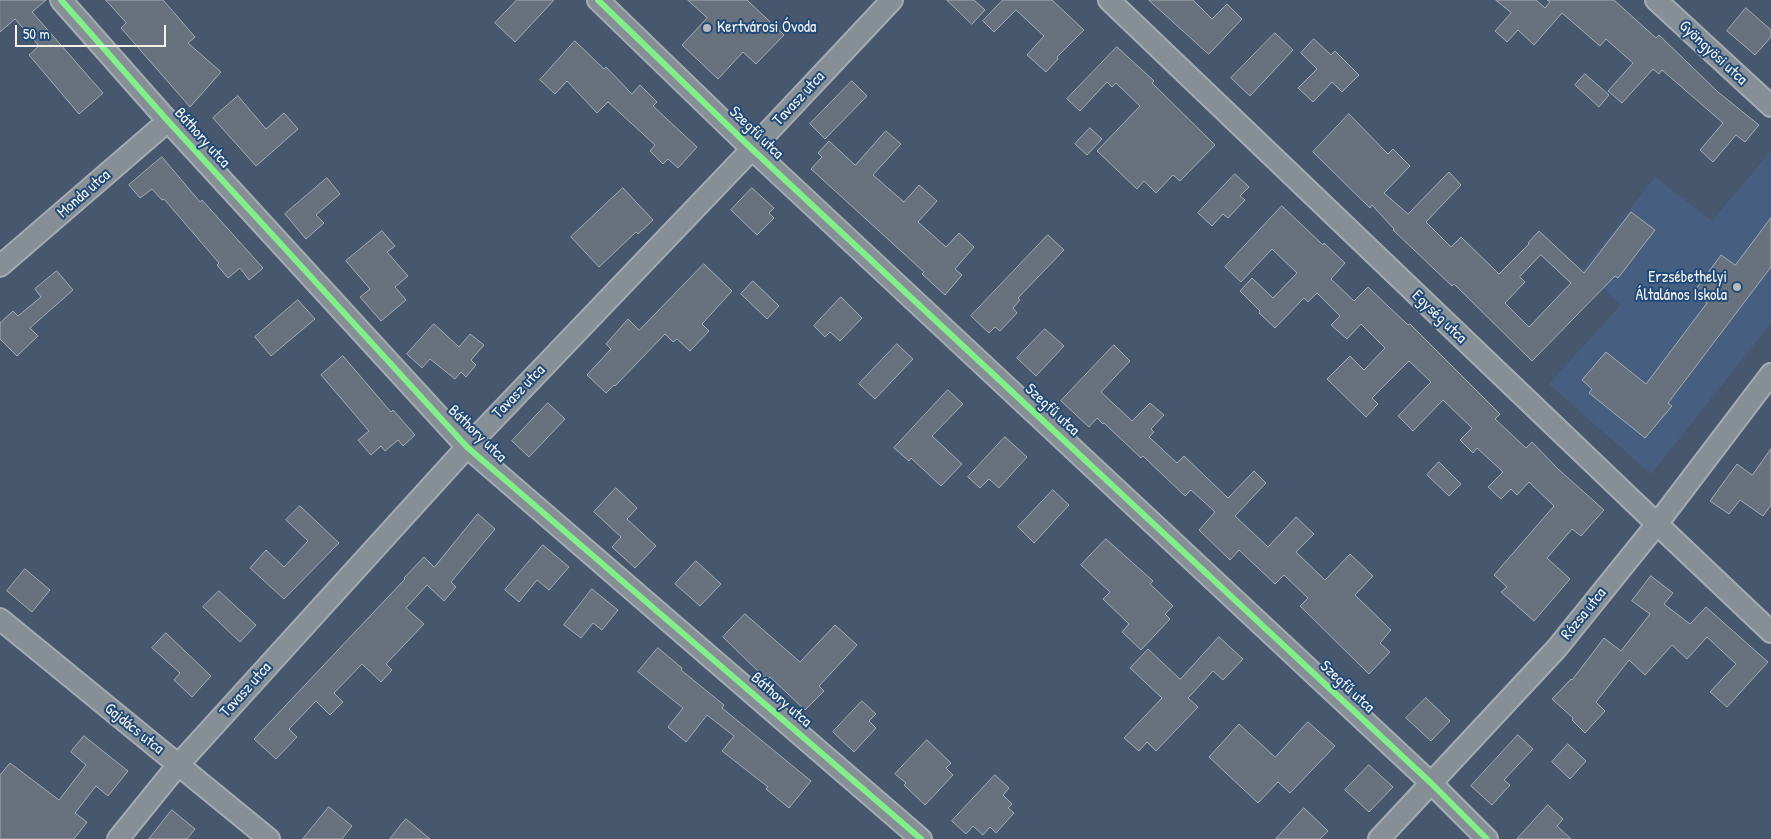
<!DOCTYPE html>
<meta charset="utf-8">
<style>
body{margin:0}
#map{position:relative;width:1771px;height:839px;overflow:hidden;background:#47586e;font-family:"Patrick Hand",sans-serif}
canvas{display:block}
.scale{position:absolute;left:15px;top:25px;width:151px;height:22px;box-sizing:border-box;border:2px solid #f4f1e8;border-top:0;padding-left:6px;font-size:15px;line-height:18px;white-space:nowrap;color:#f4f1e8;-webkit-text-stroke:4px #1f4a7a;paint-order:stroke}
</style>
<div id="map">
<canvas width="1771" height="839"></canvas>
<div class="scale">50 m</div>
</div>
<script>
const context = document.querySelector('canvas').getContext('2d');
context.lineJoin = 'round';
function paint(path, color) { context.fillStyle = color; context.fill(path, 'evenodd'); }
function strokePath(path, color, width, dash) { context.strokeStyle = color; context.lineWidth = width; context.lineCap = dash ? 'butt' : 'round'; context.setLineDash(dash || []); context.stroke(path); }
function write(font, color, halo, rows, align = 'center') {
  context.font = font + ' "Patrick Hand",sans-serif'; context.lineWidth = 4; context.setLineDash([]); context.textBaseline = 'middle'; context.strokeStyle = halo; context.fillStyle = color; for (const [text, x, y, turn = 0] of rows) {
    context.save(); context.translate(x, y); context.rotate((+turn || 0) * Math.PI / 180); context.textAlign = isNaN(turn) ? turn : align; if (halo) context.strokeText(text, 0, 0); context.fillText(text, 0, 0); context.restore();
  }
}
paint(new Path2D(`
 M1771,151V323L1651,474L1549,384L1621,305L1583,270L1655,177L1712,221Z`), '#465f80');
const building = new Path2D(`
 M0,0H46L32,12L103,93L79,114L29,55L39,46L15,19L0,32Z
 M106,0H163L195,37L188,43L221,72L190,107L121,28L126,23Z
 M517,0H554L515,42L495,23Z
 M688,0H747L784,35L756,64L743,52L718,79L682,45L707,18Z
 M947,0H974L985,10L972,24Z
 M1003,0H1052L1084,30L1057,57L1058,59L1046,72L1027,55L1044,36L1016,10L994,32L983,21Z
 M1149,0H1193L1212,19L1227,4L1242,19L1209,54Z
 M1496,0H1536L1545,8L1550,2L1547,0H1614L1656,38L1659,35L1718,92L1759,125L1745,142L1736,135L1713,162L1700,150L1723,123L1662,70L1659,74L1653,69L1622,103L1608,91L1633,63L1606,39L1600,46L1562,13L1534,45L1518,30L1507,42L1495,31L1511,13Z
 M1746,8L1771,30V37L1755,55L1727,31Z
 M1275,33L1293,50L1250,96L1231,78Z
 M1314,39L1331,55L1335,51L1359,75L1342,92L1332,82L1313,102L1298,88L1317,69L1301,53Z
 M575,41L604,69L606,67L632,94L640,85L657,102L653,106L697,147L678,168L668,159L663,164L650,151L655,145L608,102L597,113L567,81L555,94L540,80Z
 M1117,47L1154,81L1152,83L1215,145L1180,181L1173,175L1156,193L1144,181L1137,189L1097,151L1140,106L1116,83L1112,87L1107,82L1080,111L1067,99Z
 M1585,74L1609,95L1599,107L1575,85Z
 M852,81L867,96L825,139L810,124Z
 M238,96L266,129L284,113L298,129L256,166L213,118Z
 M1349,114L1388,154L1393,149L1410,166L1384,193L1408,214L1449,172L1461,185L1426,222L1451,247L1461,237L1499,274L1529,244L1528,243L1539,231L1584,273L1631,212L1655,230L1618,278L1615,276L1532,361L1454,284L1452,286L1393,230L1394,229L1372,205L1370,208L1313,152ZM1541,255L1571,283L1529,327L1505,303L1525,282L1520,277Z
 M1090,128L1102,139L1087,155L1075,144Z
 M886,131L901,144L873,175L904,202L919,185L937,201L918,222L946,247L959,233L974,247L955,269L962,275L945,295L922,274L924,272L811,169L822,157L818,153L829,141L855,165Z
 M162,157L200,202L202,200L263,268L249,280L240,268L228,278L217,265L219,263L164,199L162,200L152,189L140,198L129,185Z
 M1235,174L1249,187L1240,196L1245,200L1228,218L1223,214L1212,226L1198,213Z
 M327,178L340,194L316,215L324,223L306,239L285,214Z
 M623,188L653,220L638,234L636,232L599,267L571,237Z
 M752,188L774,208L769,213L774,218L757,235L731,210Z
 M1282,206L1323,245L1324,243L1345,263L1331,279L1354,301L1368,287L1408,325L1410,324L1500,414L1495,419L1526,448L1532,442L1558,469L1604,510L1581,536L1572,529L1547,558L1570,579L1534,621L1501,592L1507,587L1494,575L1554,506L1529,482L1517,495L1511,489L1501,499L1488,487L1503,472L1477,448L1473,453L1460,440L1472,428L1443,400L1413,431L1398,416L1431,382L1409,361L1372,398L1378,404L1366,417L1327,379L1350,356L1364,370L1385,348L1361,324L1347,339L1331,325L1340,316L1317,293L1308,302L1304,298L1275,328L1259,313L1260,311L1240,291L1252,278L1273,298L1297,273L1272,249L1241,282L1225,267Z
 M1771,218V267L1668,403L1672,406L1645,438L1589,393L1592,389L1582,380L1606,352L1646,384L1707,303L1693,293L1721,255L1735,265Z
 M382,231L395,246L387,252L408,276L395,287L406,300L381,321L360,297L370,289L346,261Z
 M1048,235L1064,250L1018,298L1020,300L1013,308L1017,313L1000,331L995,327L989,333L971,316Z
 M704,264L732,291L702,324L709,331L690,351L677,339L673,342L665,334L615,386L614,385L606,393L587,375L611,349L606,344L628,319L639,330Z
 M57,271L73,290L30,328L38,336L17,356L0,339V323L13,311L18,316L41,297L35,289Z
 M753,281L779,306L767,319L741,294Z
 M841,297L862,318L840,341L830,332L825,337L814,326Z
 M298,300L315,319L271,356L255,337Z
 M434,324L459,347L470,334L484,345L471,360L476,365L466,377L461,372L455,379L430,359L422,368L407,354Z
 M1045,329L1064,346L1036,376L1017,358Z
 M897,344L913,359L875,399L859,384Z
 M1114,345L1130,361L1101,392L1132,421L1150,403L1164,415L1151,429L1154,432L1149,437L1177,463L1184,456L1228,498L1254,471L1266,483L1235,516L1268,547L1296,517L1314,534L1296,552L1325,580L1350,554L1373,576L1355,595L1391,630L1380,643L1390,652L1369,674L1300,606L1308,598L1284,575L1275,584L1239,550L1230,560L1199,530L1215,512L1191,490L1185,496L1143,456L1141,458L1104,423L1103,424L1097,418L1089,427L1061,401Z
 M343,356L391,412L393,410L415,435L403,446L398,440L385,451L381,446L371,455L358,440L369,431L321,375Z
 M948,390L963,404L932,436L962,464L941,486L911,458L909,461L894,448Z
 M548,403L565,419L529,457L512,441Z
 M1005,437L1027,457L999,488L989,479L980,488L968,477Z
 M1771,449V505L1763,516L1740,500L1729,514L1710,501L1737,464L1752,475Z
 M1439,462L1461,484L1449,496L1427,475Z
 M616,488L637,508L627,519L656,546L635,568L612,547L621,537L594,512Z
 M1053,490L1069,505L1034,543L1018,527Z
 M300,506L339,543L284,599L250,568L266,550L284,567L308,541L286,520Z
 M478,514L495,529L451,582L456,587L444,601L427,585L406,608L424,624L386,664L392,670L381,682L362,664L334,693L343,702L330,715L316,701L289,729L297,737L276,759L254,739L405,579L404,578L424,557L434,567Z
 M1106,539L1153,581L1150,584L1173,606L1165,614L1170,619L1141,650L1122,632L1129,624L1103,599L1110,592L1081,565Z
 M543,545L569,567L549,590L537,580L519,602L505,590Z
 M696,561L721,584L700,606L675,584Z
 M25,569L50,590L32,612L7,591Z
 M1651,576L1673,593L1664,604L1690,624L1706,607L1768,662L1727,707L1710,692L1736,664L1707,637L1687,659L1672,645L1645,675L1629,660L1596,702L1605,711L1585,733L1572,720L1573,718L1552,699L1571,679L1572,680L1604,638L1621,651L1650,614L1632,601Z
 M592,589L618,610L602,630L593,623L581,638L564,625Z
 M219,591L256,625L240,642L203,607Z
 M745,614L800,662L835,625L857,645L819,686L824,691L805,710L770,677L767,680L723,637Z
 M166,633L211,676L192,697L174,680L180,673L152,648Z
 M1219,637L1243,659L1223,680L1213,671L1188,698L1198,707L1156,751L1147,742L1139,751L1124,738L1162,698L1130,668L1148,649L1180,679Z
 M658,648L682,668L681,670L724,705L722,708L811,781L789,808L766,789L768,787L722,751L734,736L707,715L686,742L668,727L683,708L638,672Z
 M1426,698L1450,721L1431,741L1406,718Z
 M862,701L876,714L869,721L876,728L854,752L833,732Z
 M1308,722L1335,746L1290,793L1278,782L1258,803L1209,757L1239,724L1275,757Z
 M1518,735L1533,749L1504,780L1510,785L1492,805L1471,786Z
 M84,736L128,771L108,796L96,786L75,813L87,822L74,839H0V775L10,763L59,800L86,765L71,752Z
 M927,740L951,763L946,768L953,775L925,805L904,785L906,783L895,774Z
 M1568,744L1586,761L1570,779L1552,762Z
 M1369,765L1393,787L1369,812L1345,790Z
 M995,775L1009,788L1003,795L1012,804L1008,808L1014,813L996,833L990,827L983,835L973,826L966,834L952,821Z
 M1548,805L1563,819L1557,826L1571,839H1517Z
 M329,807L352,826L342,839H303Z
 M1304,808L1328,831L1320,839H1276Z
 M172,810L195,829L187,839H149Z
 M406,819L430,839H390Z`);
paint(building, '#68727f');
strokePath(building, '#a4abb3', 1);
const minor = new Path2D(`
 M61,0L168,121L467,447L921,839
 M598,0L752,149L1431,783L1487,839
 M1109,0L1657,524L1771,632
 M1656,0L1771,106
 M0,266L168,121
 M0,619L269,839
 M118,839L178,765L467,447L752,149L892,0
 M1379,839L1557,648L1657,524L1771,374`);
strokePath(minor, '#a4abb3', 24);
strokePath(minor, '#878f96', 20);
strokePath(new Path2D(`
 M61,0L168,121L467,447L921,839
 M598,0L752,149L1431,783L1487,839`), '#82f089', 6);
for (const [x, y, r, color] of [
 [707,28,5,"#b7bbbd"],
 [1737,287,5,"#b7bbbd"]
]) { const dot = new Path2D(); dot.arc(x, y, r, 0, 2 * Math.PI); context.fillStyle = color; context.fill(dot); strokePath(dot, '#1f4a7a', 2); }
write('16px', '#f4f1e8', '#1f4a7a', [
 ["Kertvárosi Óvoda",717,28],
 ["Erzsébethelyi",1727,278,"right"],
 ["Általános Iskola",1727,296,"right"]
], 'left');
write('16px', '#f4f1e8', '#1f4a7a', [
 ["Gyöngyösi utca",1713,53,43],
 ["Tavasz utca",799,99,-47],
 ["Szegfű utca",756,133,44],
 ["Báthory utca",202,138,48],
 ["Monda utca",84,194,-41],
 ["Egység utca",1439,317,44],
 ["Tavasz utca",519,392,-46],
 ["Szegfű utca",1052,410,43],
 ["Báthory utca",477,434,44],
 ["Rózsa utca",1584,614,-51],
 ["Szegfű utca",1347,687,43],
 ["Tavasz utca",246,690,-48],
 ["Báthory utca",781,700,41],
 ["Gajdács utca",134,729,39]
]);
</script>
